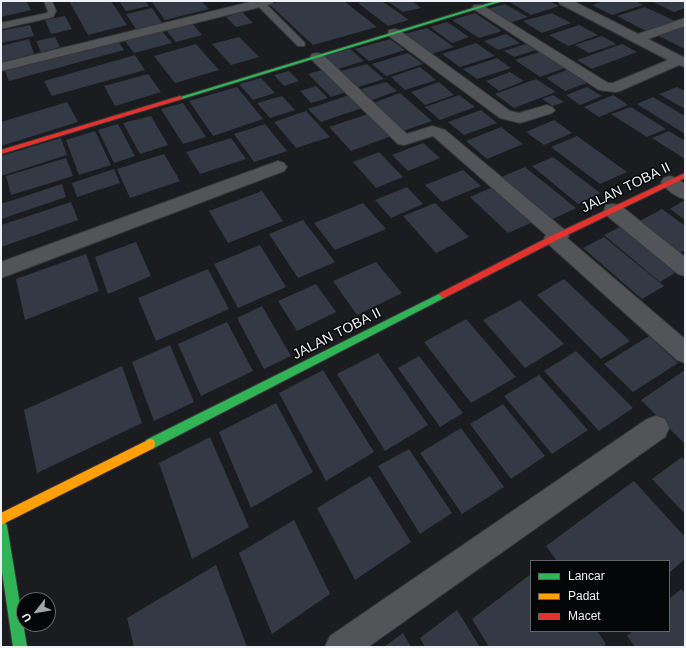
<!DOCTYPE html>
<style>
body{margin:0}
#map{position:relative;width:686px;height:648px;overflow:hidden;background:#1a1c1f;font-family:Arial,sans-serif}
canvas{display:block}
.frame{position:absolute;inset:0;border:2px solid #edf0f5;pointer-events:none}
.legend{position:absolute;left:530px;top:560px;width:140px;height:72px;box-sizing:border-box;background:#050608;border:1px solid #626467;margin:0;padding:5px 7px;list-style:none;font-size:12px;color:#edf0f5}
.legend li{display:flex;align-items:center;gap:8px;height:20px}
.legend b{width:20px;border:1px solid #626467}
.north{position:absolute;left:16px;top:592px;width:40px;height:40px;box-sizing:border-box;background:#050608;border:1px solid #626467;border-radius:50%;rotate:239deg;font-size:11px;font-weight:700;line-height:16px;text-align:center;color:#edf0f5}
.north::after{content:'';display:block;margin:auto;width:14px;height:18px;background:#a3a6aa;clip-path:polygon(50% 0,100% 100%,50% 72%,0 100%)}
</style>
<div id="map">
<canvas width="686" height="648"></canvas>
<div class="frame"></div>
<ul class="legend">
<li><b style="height:5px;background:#30b455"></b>Lancar</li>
<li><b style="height:5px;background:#ff9f0a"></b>Padat</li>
<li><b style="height:5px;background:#e5322d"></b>Macet</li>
</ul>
<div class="north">U</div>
</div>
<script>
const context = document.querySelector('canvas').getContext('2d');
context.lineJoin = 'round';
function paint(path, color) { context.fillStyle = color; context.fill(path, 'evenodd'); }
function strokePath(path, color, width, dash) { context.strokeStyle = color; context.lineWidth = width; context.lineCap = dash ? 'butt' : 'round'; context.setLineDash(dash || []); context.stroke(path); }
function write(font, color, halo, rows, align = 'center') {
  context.font = font + ' Arial,sans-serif'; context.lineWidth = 3; context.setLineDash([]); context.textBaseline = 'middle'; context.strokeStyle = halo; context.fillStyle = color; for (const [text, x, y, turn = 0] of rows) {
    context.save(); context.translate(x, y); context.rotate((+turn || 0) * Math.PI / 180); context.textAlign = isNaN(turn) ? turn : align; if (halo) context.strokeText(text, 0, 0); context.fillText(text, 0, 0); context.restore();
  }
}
paint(new Path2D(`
 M1,1H26L31,10L1,17Z
 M69,1H111L127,25L88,35Z
 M119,1H145L149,6L126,11Z
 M151,1H201L209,9L165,20Z
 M282,1H344L377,27L313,45L269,4Z
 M364,1H382L409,20L388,26L358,3Z
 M387,1H412L421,8L403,12Z
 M508,1H550L559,6L531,15Z
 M603,1H635L643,5L612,15L592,5Z
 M651,1H685V8L674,12Z
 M505,4L528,17L510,23L487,9Z
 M645,7L675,21L646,31L617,16Z
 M152,8L162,23L136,29L126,14Z
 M242,12L253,23L236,27L226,17Z
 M475,13L502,31L479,38L452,20Z
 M552,13L571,23L542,33L523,21Z
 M65,16L72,29L51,34L45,20Z
 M447,22L469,37L452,43L430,27Z
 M192,23L202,35L176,42L166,30Z
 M30,25L34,36L1,43V31Z
 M579,25L598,35L568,46L549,35Z
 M685,25V49L657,35Z
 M427,28L454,47L431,54L404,34Z
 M162,31L172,43L134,53L125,41Z
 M506,34L520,43L498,50L484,41Z
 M602,36L616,44L589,53L575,45Z
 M55,37L60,47L41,52L36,41Z
 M239,37L259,57L231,65L212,44Z
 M29,39L34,54L1,62V46Z
 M390,39L405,50L369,61L355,49Z
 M118,41L124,50L9,81L5,71Z
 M476,43L495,56L460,67L442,54Z
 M196,44L219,70L175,83L154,56Z
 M526,44L536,50L514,57L504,51Z
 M622,44L637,52L592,69L577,60Z
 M350,49L364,61L338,69L324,56Z
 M539,52L565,68L540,77L515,60Z
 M408,53L423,64L386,76L372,64Z
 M135,55L145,70L52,96L44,81Z
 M497,58L511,68L477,79L463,69Z
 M367,64L384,79L358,87L341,71Z
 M420,67L436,80L405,90L391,77Z
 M325,69L349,91L331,97L308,74Z
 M567,70L587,83L565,91L546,78Z
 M289,71L299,81L284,86L274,75Z
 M510,72L524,81L499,91L486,81Z
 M148,74L161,92L115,106L104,86Z
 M261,78L275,93L253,100L239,84Z
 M536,79L556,92L514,108L495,94Z
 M386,82L397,91L372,100L361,89Z
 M439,82L454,95L425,105L411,92Z
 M316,86L328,98L311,103L300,91Z
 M237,87L263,119L213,136L189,101Z
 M587,87L602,96L580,105L566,95Z
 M677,87L685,91V109L659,94Z
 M400,93L432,121L403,131L373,103Z
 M352,94L365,107L321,122L308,109Z
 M459,95L475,107L440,120L425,107Z
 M553,95L564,102L553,106L542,99Z
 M613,95L628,105L599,117L584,107Z
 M282,96L295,110L270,118L257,103Z
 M653,97L685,116V134L637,104Z
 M67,102L78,122L1,146V122Z
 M183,103L206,137L183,144L161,109Z
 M631,107L666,129L647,137L611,114Z
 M481,110L497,123L464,135L448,122Z
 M306,111L330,137L296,148L274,122Z
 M371,113L394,135L351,151L329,127Z
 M151,116L168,145L140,154L123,123Z
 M554,120L572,133L544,145L526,132Z
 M118,124L135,156L114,163L98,130Z
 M265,124L287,151L254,162L234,134Z
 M501,127L523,144L487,159L466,141Z
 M95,131L111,165L79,175L66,140Z
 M669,131L685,141V159L652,138Z
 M577,136L627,172L600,184L551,147Z
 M61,138L67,155L1,176V156Z
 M231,138L246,159L200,174L186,152Z
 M423,143L440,158L408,171L392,155Z
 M379,152L403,177L376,188L353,162Z
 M164,154L180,181L130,198L117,169Z
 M553,157L600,193L578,204L532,166Z
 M66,158L73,176L11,195L6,176Z
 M525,167L576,208L551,220L501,177Z
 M114,169L120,183L77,197L72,183Z
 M463,170L481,186L442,202L425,185Z
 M62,184L66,197L1,219V204Z
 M495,186L535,221L508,233L470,197Z
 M407,187L423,204L391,218L375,200Z
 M262,191L283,221L228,243L209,211Z
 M685,200V220L670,209Z
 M71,202L78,220L1,247V225Z
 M363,203L386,229L335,250L314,223Z
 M435,203L469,237L436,253L403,216Z
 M662,209L685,226V250L677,254L636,223Z
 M303,220L335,262L298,278L269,234Z
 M624,225L681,269L660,282L604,235Z
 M604,237L664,286L642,299L583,248Z
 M136,242L151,276L108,294L95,257Z
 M260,245L286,287L238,308L214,264Z
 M86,254L99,291L25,320L16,279Z
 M376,262L402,293L357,315L333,281Z
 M208,269L229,309L156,341L138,298Z
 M564,279L630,341L601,359L537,295Z
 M316,284L336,312L297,331L278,301Z
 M520,300L564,344L525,368L483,320Z
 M262,306L291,356L264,369L237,318Z
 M466,319L516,377L471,403L424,342Z
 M227,322L253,371L201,396L178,344Z
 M649,336L678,363L633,392L604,364Z
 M170,345L194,402L154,421L132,362Z
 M576,351L633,408L599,431L544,371Z
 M378,353L428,425L385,451L337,374Z
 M419,356L463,413L440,427L398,368Z
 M122,366L142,423L37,473L24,410Z
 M323,370L374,452L326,481L279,393Z
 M685,370V444L641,400Z
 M539,375L588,430L552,454L504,396Z
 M276,403L313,472L251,508L219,432Z
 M503,404L545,456L511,479L470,424Z
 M461,428L504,487L462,514L420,453Z
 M210,437L249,527L192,559L159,463Z
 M409,449L452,513L420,534L378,466Z
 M682,457L685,461V514L652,479Z
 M370,476L411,542L355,580L317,508Z
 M634,481L685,537V559L669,573V561H557L546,546Z
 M294,520L330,594L272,634L239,553Z
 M216,565L247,647H134L127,618Z
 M531,574V631H597L606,644L603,647H489L472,619Z
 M681,589L685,593V647H635L627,636L633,631H669V599Z
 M457,610L480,647H425L420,638Z
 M403,633L411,647H384Z`), '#343946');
const lane = new Path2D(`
 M44,1H52L56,11L53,17L1,29V23L47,13L48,11Z
 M257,1H263L304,42L305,44L304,46H298L257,5Z`);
const street = new Path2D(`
 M254,1H274L272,4L1,71V63Z
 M558,1H573L638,34L685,18V26L648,39L685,58V67L679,65L620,91L615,92L599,90L472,8L474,5H482L608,83H613L668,60L560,4Z
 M394,29L399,30L510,111L519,113L547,105L552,107L555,110L552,113L520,123L500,118L389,36L388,33L389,30Z
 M317,53L322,54L407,134L432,126L445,130L566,231L569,236L567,238L685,339V363L677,360L547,243L544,238L546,235L433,136L404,145L398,144L312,60L310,57L312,54Z
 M278,161L284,163L287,167L284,171L1,278V262Z
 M670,176L676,178L685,184V199C676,197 666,190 661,182L664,178Z
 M613,204L620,205L685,257V276L678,274L606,215L604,210L606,205Z
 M656,416L665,419L669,428L665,437L368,647H325L330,636L647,419Z`);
const fast = new Path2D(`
 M496,1H503L182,99L177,98Z
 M443,292L447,295L446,297L154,448L150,449L146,448L145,444L146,440Z
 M1,520L5,522L7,526L27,647H13L1,565Z`);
const slow = new Path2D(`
 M150,439L154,440L155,444L154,448L1,525V513Z`);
const jam = new Path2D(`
 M180,96L183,98L182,99L1,154V150Z
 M685,173V178L557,240L446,297L443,298L439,295L440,293L551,236Z`);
strokePath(lane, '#38383c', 2);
strokePath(street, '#38383c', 2);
strokePath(fast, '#38383c', 2);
strokePath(slow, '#38383c', 2);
strokePath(jam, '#38383c', 2);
paint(lane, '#535457');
paint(street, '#535457');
paint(fast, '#30b455');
paint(slow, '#ff9f0a');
paint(jam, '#e5322d');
write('14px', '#edf0f5', '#050608', [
 ["JALAN TOBA II",626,188,-26],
 ["JALAN TOBA II",337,334,-27]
]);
</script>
